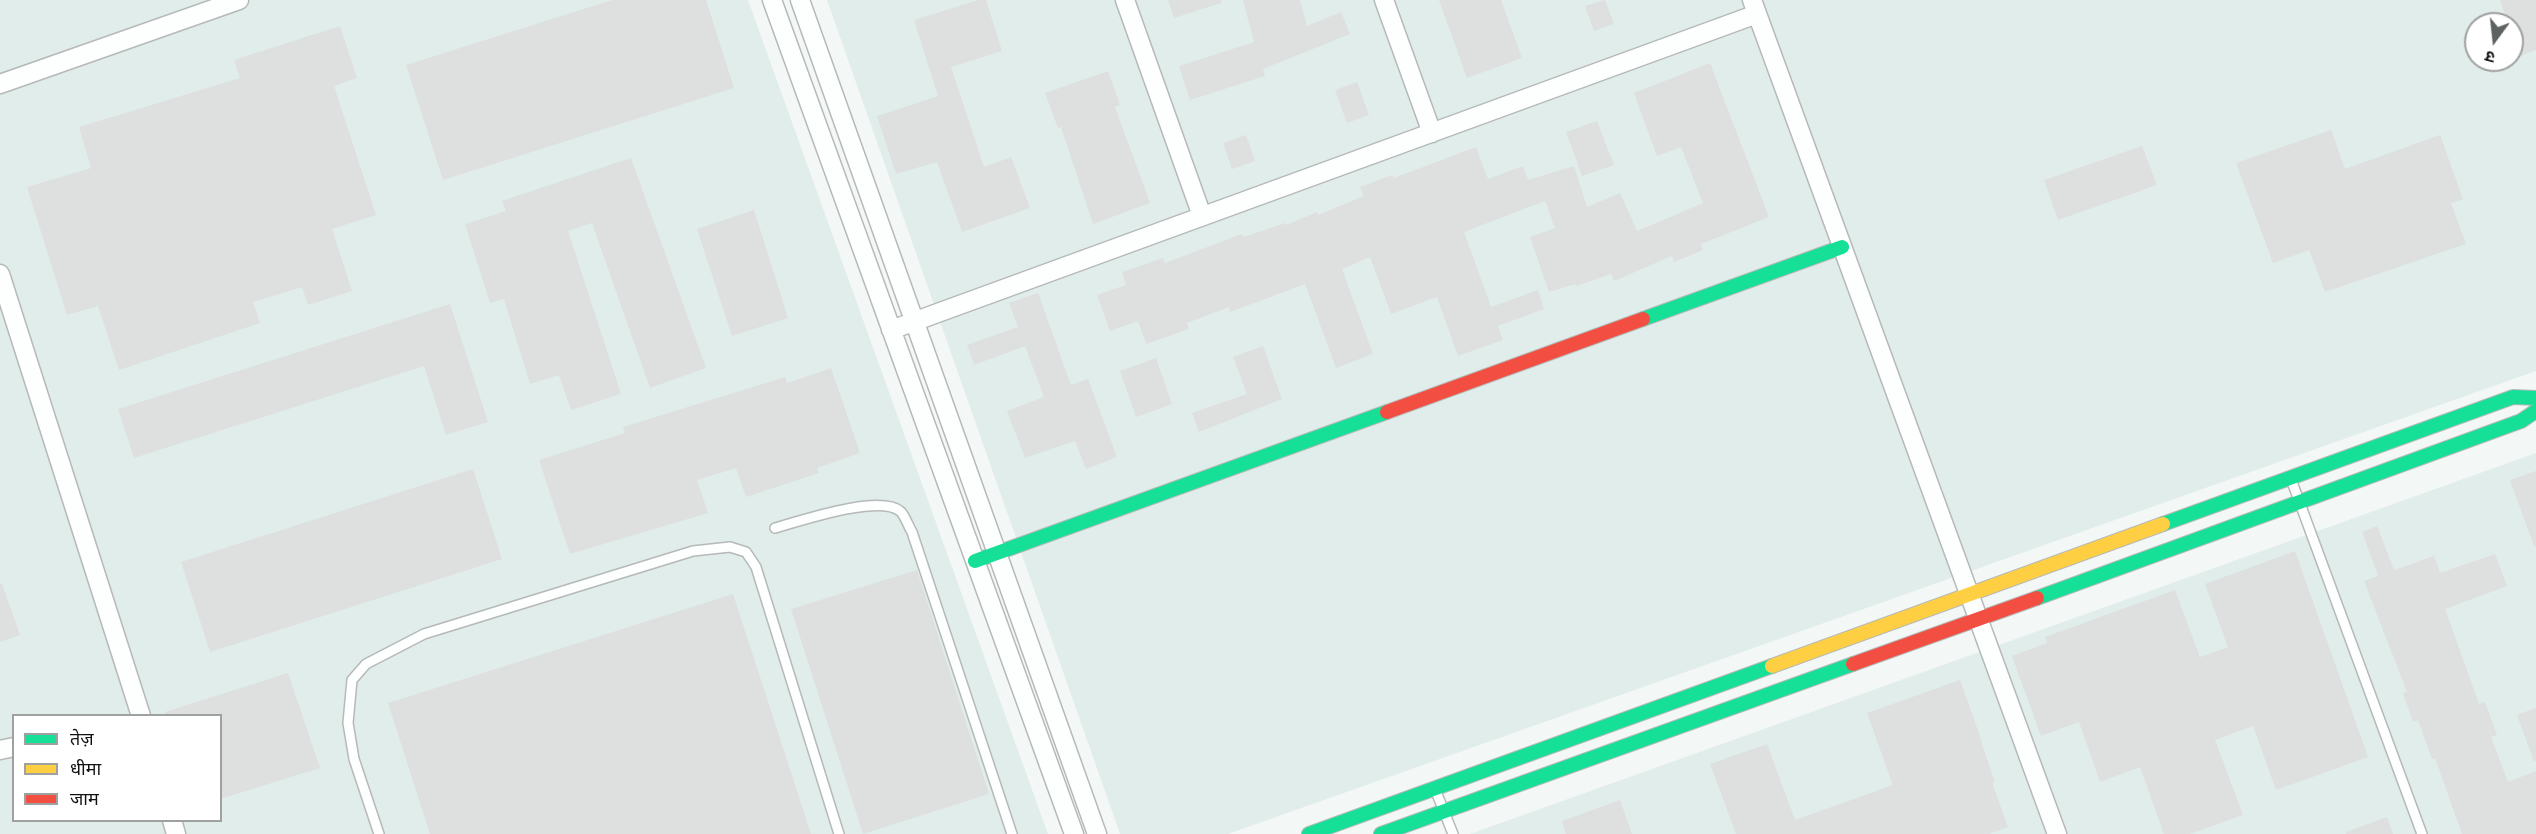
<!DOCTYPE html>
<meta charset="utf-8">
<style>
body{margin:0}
#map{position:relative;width:2536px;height:834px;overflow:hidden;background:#f3f8f7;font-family:Manrope,"Noto Sans Devanagari",sans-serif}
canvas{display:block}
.legend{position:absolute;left:12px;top:714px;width:210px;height:108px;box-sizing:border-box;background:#fff;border:2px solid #9fa0a0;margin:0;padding:8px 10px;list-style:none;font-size:18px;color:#0f1211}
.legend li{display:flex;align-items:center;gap:12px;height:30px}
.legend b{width:30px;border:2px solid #9fa0a0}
.north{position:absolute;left:2464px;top:12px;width:60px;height:60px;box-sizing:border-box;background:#fff;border:2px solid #9fa0a0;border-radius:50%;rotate:195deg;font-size:16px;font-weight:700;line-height:24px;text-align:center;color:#0f1211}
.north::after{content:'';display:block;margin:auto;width:21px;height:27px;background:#5f6262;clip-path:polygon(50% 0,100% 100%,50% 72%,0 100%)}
</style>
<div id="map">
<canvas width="2536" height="834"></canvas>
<ul class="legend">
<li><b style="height:8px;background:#16e098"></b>तेज़</li>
<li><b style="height:8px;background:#ffcf43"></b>धीमा</li>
<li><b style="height:8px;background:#f24e42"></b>जाम</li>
</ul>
<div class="north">उ</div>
</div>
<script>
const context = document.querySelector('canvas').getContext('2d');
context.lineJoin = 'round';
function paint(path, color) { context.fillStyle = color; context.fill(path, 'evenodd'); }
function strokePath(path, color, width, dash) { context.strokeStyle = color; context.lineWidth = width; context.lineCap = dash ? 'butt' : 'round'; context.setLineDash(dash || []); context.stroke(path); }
paint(new Path2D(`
 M0,0H748L1048,834H0ZM14,716H220V820H14Z
 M827,0H2536V371L1228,834H1120ZM2476,24H2512V60H2476Z
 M2536,453V834H1470Z`), '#e1edeb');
paint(new Path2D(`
 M612,0H706L734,88L443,180L406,65Z
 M978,0H986L1002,51L951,67L984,167L1011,157L1030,208L962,232L937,162L896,174L877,116L938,96L914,20Z
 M1168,0H1221V3L1174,18Z
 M1243,0H1300L1307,26L1341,12L1350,34L1263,69L1265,76L1190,100L1179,66L1254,42Z
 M1439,0H1501L1522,58L1467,78Z
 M1605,0L1614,24L1594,31L1585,6Z
 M2500,0H2536V50L2520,56L2512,34V24H2508Z
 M340,26L357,78L334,86L376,215L332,229L352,291L308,305L302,287L253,302L260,323L119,370L98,306L67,315L27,187L91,168L79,127L240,78L234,60Z
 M1710,63L1769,217L1701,244L1703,250L1674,262L1672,256L1614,281L1611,274L1576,286L1575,284L1549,292L1530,237L1555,228L1545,201L1464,232L1491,307L1538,290L1544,309L1498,326L1503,340L1458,356L1437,297L1391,314L1370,257L1342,269L1373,354L1336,368L1305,284L1230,312L1229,307L1187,323L1189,329L1146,344L1138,321L1110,331L1097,295L1126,285L1122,272L1163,258L1165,263L1242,234L1244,237L1285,223L1286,225L1317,212L1318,215L1364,196L1360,187L1392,175L1394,178L1476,147L1488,179L1523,166L1528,180L1574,166L1587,207L1620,193L1637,231L1703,203L1681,147L1657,156L1634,93Z
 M1108,71L1120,105L1115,107L1150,203L1093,224L1061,127L1058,128L1045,93Z
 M1357,82L1369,115L1347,123L1335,90Z
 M1597,121L1614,165L1582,176L1566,132Z
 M2331,130L2345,169L2440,135L2463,199L2451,203L2466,244L2325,292L2309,250L2273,263L2236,163Z
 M1246,135L1255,161L1232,169L1223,143Z
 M2142,146L2157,185L2058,220L2044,180Z
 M631,158L706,368L650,388L592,223L568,231L621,394L571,410L559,375L530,384L504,299L490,303L465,224L506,211L502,201Z
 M754,210L788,318L732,336L697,229Z
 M1038,293L1071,385L1088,379L1117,457L1086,469L1075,441L1025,458L1007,411L1044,397L1025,346L974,365L967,345L1018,327L1009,303Z
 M450,304L488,422L446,435L424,366L134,458L118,409Z
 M1263,346L1282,399L1199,432L1192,413L1247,394L1233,357Z
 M1156,358L1172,404L1136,417L1120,371Z
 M831,368L860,453L817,468L819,473L746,497L736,468L697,480L708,513L570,554L539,460L625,433L623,427L785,377L787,383Z
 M473,469L502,559L210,652L181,562Z
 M2536,471V546H2534L2510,480Z
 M2377,526L2394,570L2434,556L2440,573L2495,554L2507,586L2445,609L2479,704L2485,702L2497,735L2491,737L2508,782L2536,771V834H2462L2435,758L2432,759L2418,720L2413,722L2403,693L2407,692L2364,581L2378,576L2362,532Z
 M2295,551L2368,757L2276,790L2253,726L2215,740L2243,815L2190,834H2164L2140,767L2100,782L2079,722L2041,736L2012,656L2047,643L2045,637L2175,590L2200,657L2228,647L2205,584Z
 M917,570L989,794L863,834L791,609Z
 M0,584H2L20,635L0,642Z
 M733,594L811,834H430L388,703Z
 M288,673L320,768L220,799V716H165V712Z
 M1960,680L1982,742H1981L1995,782L1992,783L2008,827L1989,834H1736L1710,764L1767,744L1795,820L1893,785L1867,713Z
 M2536,708V761H2534L2517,715Z
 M1620,800L1632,834H1566L1562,821Z
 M2387,817L2393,834H2346V832Z`), '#dde0df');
const lane = new Path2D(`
 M2291,479L2422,834
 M775,528C800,521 879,494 900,511C905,515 908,526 912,532L1012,834
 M1435,789L1453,834
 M379,834L354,759L348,723L352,680L366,664L424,634L693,551L730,547L746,552L756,567L839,834`);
const street = new Path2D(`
 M772,0L1074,834
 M800,0L1097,834
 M1125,0L1202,216
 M1384,0L1432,133
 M1752,0L2057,834
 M0,84L239,0
 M0,274L141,716
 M891,330L1757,14
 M0,750L14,747
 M172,820L176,834`);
const fast = new Path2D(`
 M1643,319L1842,247
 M2163,524L2513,397L2536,398
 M975,561L1387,412
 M2037,598L2521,421L2536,411
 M1309,834L1772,666
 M1381,834L1853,664`);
const slow = new Path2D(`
 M1772,666L2163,524`);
const jam = new Path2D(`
 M1387,412L1643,319
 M1853,664L2037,598`);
strokePath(lane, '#b5b9b8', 12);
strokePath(street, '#b5b9b8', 21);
strokePath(fast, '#b5b9b8', 16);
strokePath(slow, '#b5b9b8', 16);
strokePath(jam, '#b5b9b8', 16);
strokePath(lane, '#fdfefe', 9);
strokePath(street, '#fdfefe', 18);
strokePath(fast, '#16e098', 14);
strokePath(slow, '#ffcf43', 14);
strokePath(jam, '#f24e42', 14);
</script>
